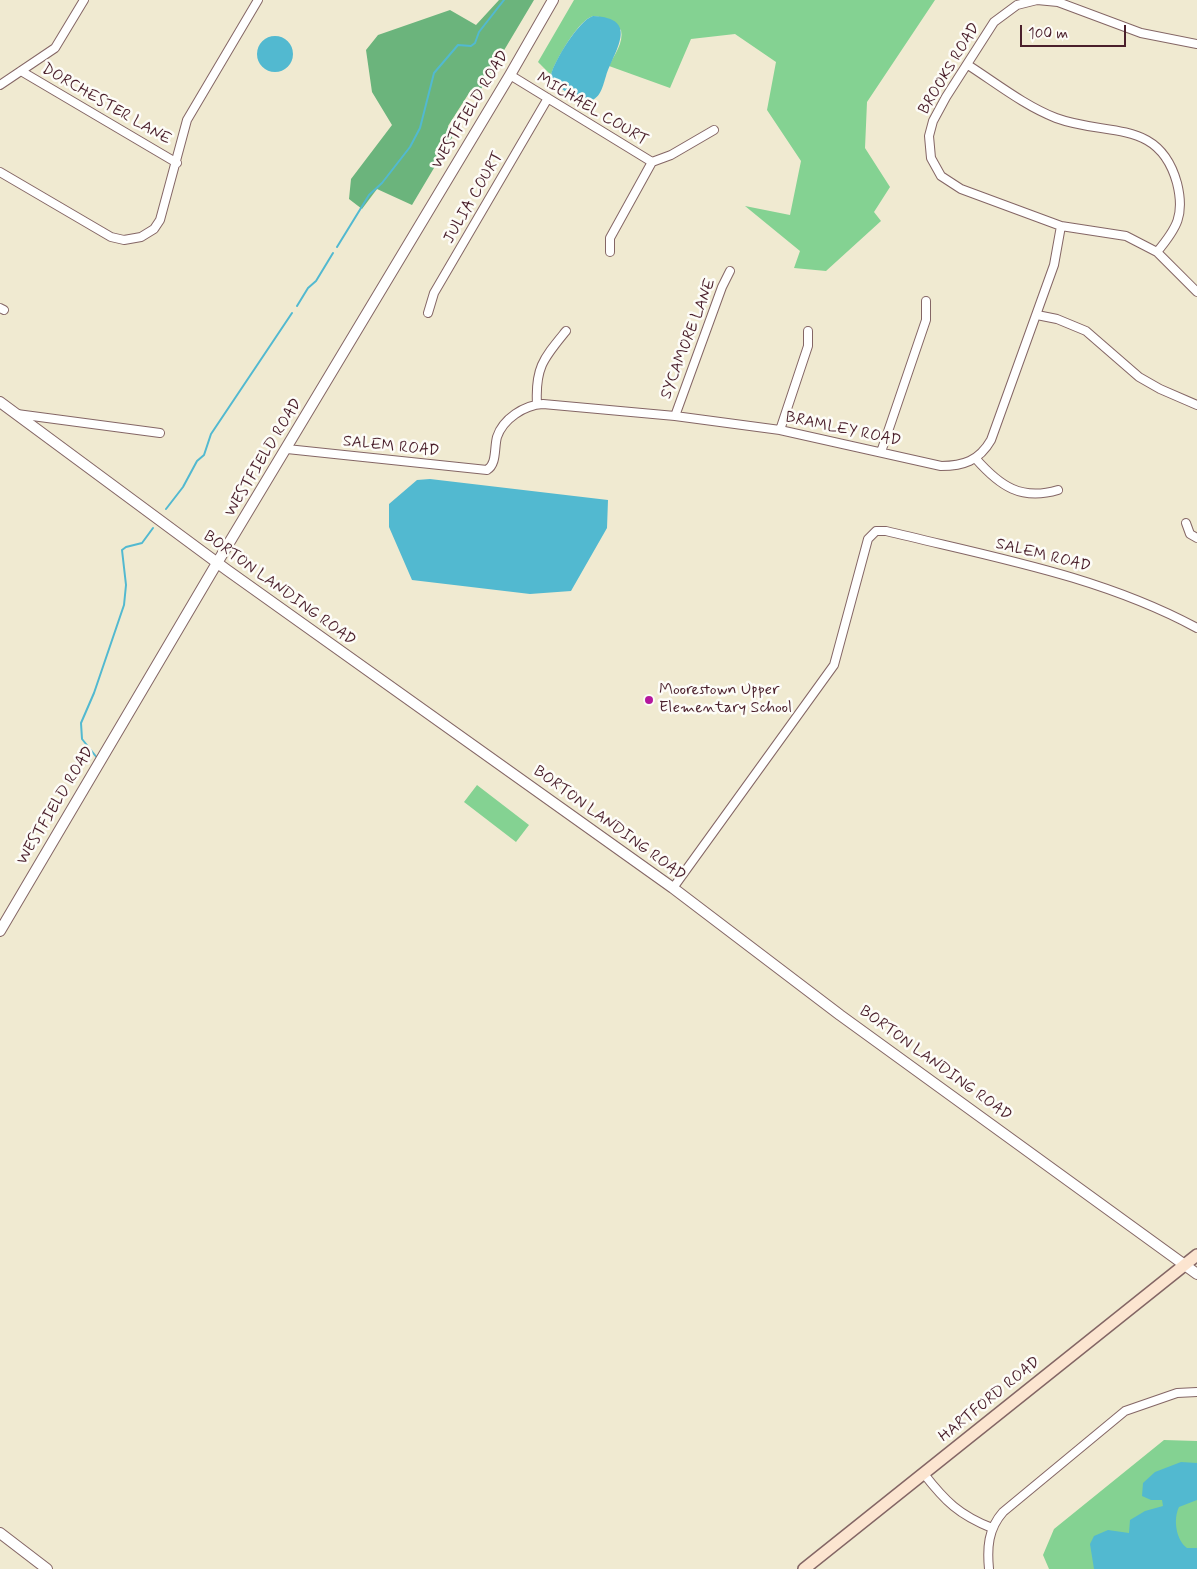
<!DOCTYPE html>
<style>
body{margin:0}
#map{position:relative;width:1197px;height:1569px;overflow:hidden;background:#f0ead1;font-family:Mynerve,sans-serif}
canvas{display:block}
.scale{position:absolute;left:1020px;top:25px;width:106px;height:22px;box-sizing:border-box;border:2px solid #4a1f2b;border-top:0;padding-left:6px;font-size:15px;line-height:18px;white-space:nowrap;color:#4a1f2b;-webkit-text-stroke:4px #fdfcf7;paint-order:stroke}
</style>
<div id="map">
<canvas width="1197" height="1569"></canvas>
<div class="scale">100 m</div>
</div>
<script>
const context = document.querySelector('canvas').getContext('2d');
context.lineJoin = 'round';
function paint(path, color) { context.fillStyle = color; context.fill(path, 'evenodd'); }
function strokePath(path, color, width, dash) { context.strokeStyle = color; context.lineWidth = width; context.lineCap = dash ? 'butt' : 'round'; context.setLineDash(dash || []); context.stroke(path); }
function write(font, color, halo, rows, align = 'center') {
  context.font = font + ' Mynerve,sans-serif'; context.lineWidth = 5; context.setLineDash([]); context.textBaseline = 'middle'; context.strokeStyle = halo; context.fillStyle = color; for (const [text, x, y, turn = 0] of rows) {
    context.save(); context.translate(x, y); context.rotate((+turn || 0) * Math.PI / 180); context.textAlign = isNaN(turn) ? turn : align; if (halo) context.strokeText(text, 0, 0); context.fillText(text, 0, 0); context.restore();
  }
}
paint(new Path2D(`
 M574,0H935L867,102L865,148L890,187L874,212L881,221L826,271L794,268L800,251L745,206L790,215L801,161L767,110L776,62L735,34L691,39L670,88L609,66C614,55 624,43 621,30C613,25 604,16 594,16C580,17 554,62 551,75L538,62Z
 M477,785L529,825L516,842L464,802Z
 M1164,1440L1197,1441V1569H1049L1043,1555L1054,1529Z`), '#84d292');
paint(new Path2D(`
 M499,0H534L478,94L471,90L448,126L453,136L412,205L377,189L362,209L349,199L351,179L392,125L372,92L366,50L378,35L450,10L476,25Z`), '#6bb47c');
paint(new Path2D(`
 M593,16C641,18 614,51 606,76C603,85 601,98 590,101C578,99 553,88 551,75C554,61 579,20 593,16Z
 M257 54a18 18 0 1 1 36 0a18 18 0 1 1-36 0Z
 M430,479L608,500L607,528L571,591L530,594L412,580L389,527V504L417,480Z
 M1181,1462L1197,1463V1500L1179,1507C1173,1519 1176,1540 1187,1548H1197V1569H1094L1090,1544L1094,1536L1108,1530L1129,1533L1130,1520L1145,1511L1163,1506L1162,1500H1151L1142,1496L1143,1483L1155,1472Z`), '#52b9d0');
strokePath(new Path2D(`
 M337,247L369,195L382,183L410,147L420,128L434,73L458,45L471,46L475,43L479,32L504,0
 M297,306L308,288L316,281L333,253
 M166,509L183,487L197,461L204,455L211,434L292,313
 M98,759L82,739L81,723L94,693L124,605L126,585L122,550L126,547L142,543L153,528`), '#52b9d0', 2);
const minor = new Path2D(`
 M1197,44L1141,33L1058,2L1037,0L1017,5L994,22L946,97L933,121L929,136L931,158L941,176L961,189L1061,226L1126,236L1157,252L1197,292
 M968,65C996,83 1025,106 1056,118C1107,137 1159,118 1177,183C1185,215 1177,228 1157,252
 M21,71L177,163
 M510,75L652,162L671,155L714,130
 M0,85L55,48L84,0
 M0,172L111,237L124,240L141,237L154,229L160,220L187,120L258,0
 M610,252V238L652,162
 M0,308L4,310
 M428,313L434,293L548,98
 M1037,315L1057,319L1086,331L1139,377L1160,389L1197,405
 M537,404C535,367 544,358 566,331
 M17,414L160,433
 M675,416L722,287L730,271
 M780,430L808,346V331
 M287,449L487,470C497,464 494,448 497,437C503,419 524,405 543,404L675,416L780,430L941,466C963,466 979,461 991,440L1054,265L1061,226
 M881,452L926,320V301
 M976,459C1000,486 1021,501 1058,490
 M1186,523L1190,534L1197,538
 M673,888L834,665L868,539L876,531H886C992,557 1101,576 1197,628
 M924,1474C945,1501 959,1515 992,1528
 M989,1569C987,1548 988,1529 1003,1512L1125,1411L1177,1393L1197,1392`);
const tertiary = new Path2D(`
 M0,402L227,570L673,888L840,1015L1197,1274
 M0,931L217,563L510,75L553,0
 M0,1533L47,1569`);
const secondary = new Path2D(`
 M804,1569L1197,1255`);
strokePath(minor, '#846665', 10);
strokePath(tertiary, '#846665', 12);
strokePath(secondary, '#846665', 14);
strokePath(minor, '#fff', 8);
strokePath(tertiary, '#fff', 10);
strokePath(secondary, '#fce5d0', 11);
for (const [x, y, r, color] of [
 [649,700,5,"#b5179e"]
]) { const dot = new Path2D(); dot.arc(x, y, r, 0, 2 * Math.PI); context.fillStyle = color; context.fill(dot); strokePath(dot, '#fdfcf7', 2); }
write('16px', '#4a1f2b', '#fdfcf7', [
 ["BROOKS ROAD",950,69,-59],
 ["DORCHESTER LANE",106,105,30],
 ["WESTFIELD ROAD",471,110,-59],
 ["MICHAEL COURT",592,110,31],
 ["JULIA COURT",474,198,-60],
 ["SYCAMORE LANE",689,339,-69],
 ["BRAMLEY ROAD",843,430,12],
 ["SALEM ROAD",391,447,6],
 ["WESTFIELD ROAD",264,458,-59],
 ["SALEM ROAD",1043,556,14],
 ["BORTON LANDING ROAD",279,589,36],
 ["WESTFIELD ROAD",56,806,-59],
 ["BORTON LANDING ROAD",609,824,36],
 ["BORTON LANDING ROAD",935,1064,36],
 ["HARTFORD ROAD",990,1400,-39]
]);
write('16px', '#4a1f2b', '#fdfcf7', [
 ["Moorestown Upper",659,691],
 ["Elementary School",659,709]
], 'left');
</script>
